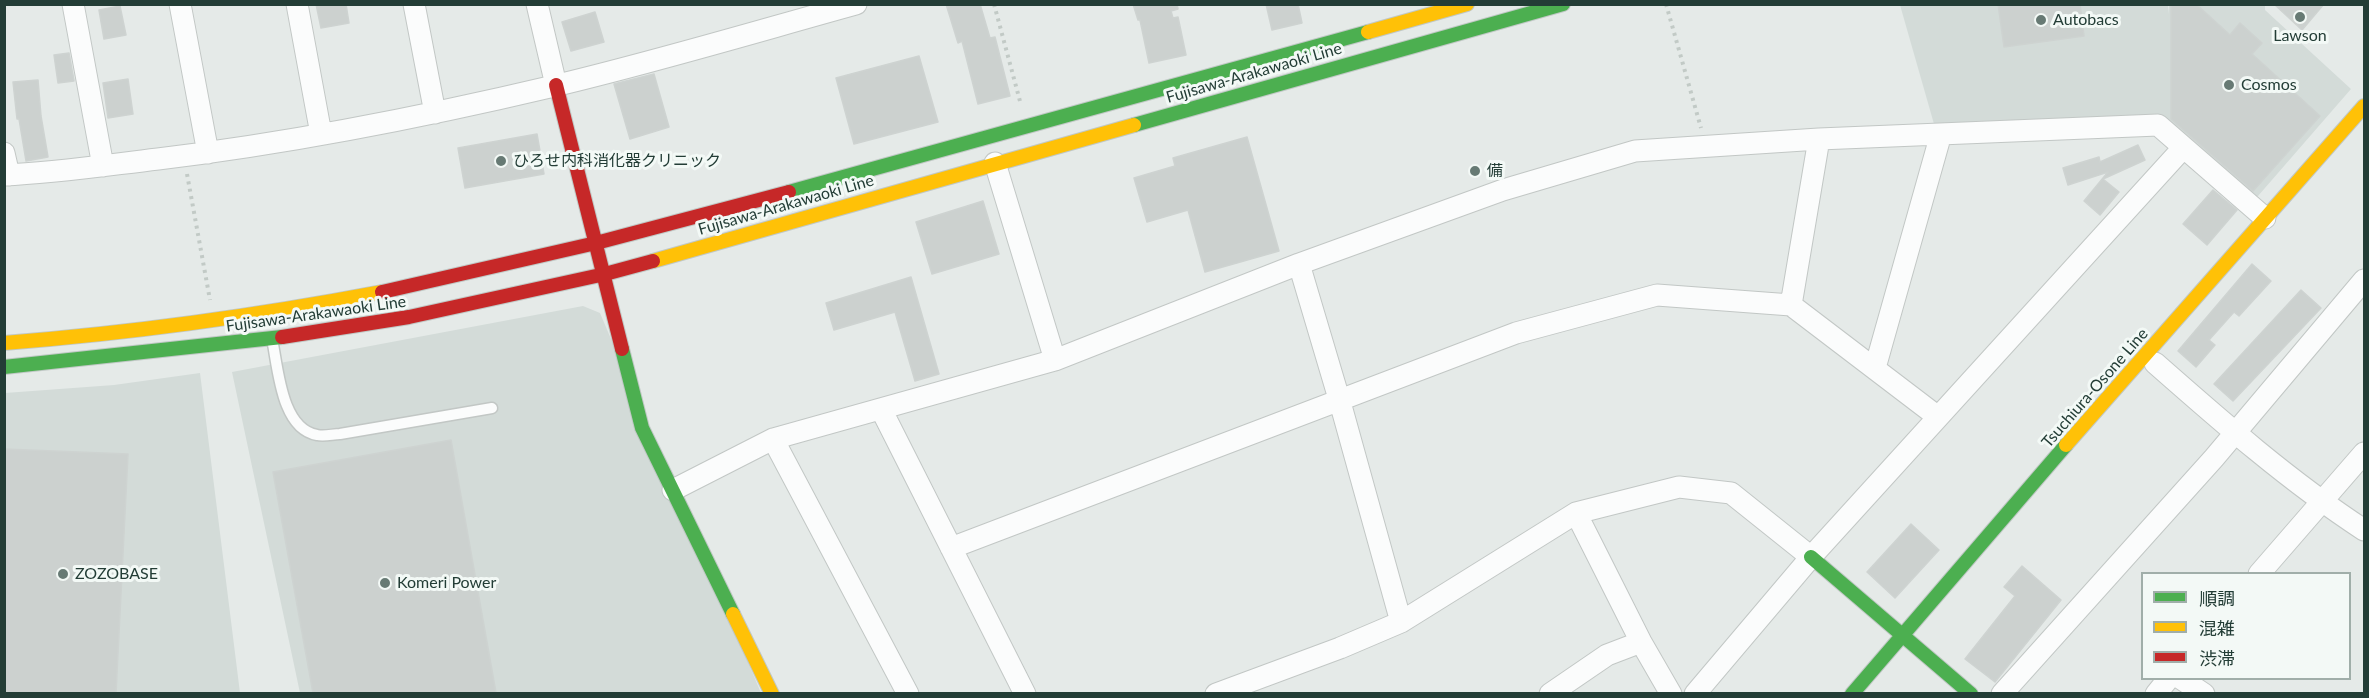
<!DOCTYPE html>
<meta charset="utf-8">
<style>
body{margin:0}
#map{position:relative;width:2369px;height:698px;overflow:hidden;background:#e5eae8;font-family:Lato,"Noto Sans JP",sans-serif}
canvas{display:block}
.frame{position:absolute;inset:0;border:6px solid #233d36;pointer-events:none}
.legend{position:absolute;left:2141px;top:572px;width:210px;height:108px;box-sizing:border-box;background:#f3f9f6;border:2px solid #a0aea9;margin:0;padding:8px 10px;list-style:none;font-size:18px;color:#233d36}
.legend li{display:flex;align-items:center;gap:12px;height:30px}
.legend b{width:30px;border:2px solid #a0aea9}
</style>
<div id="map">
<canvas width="2369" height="698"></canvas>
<div class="frame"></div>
<ul class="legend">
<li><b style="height:8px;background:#4caf50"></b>順調</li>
<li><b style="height:8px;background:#ffc107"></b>混雑</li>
<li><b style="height:8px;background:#c62828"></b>渋滞</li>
</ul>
</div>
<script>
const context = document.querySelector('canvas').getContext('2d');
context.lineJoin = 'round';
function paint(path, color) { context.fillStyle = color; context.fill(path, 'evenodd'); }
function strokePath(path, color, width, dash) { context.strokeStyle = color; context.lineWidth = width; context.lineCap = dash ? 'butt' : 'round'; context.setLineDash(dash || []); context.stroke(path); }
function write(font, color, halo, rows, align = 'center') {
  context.font = font + ' Lato,"Noto Sans JP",sans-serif'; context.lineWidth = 6; context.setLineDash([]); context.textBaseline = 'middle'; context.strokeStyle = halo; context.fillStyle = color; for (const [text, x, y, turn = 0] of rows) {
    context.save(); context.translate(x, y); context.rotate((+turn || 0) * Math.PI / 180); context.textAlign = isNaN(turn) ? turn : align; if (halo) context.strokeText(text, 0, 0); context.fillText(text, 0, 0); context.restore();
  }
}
paint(new Path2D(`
 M2168,4V14L2169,5H2265V10L2351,89L2258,196L2253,197L2164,116L1934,124L1900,5Z
 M583,306L600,313L761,693H300L232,372Z
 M200,373L240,693L5,694V393L114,385Z`), '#d3dbd8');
const building = new Path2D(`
 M316,4H346L349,23L321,28Z
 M946,4H980L990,38L995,37L1010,96L978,104L962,41L958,43Z
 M1133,4H1177L1178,9L1171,11L1173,18L1178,17L1186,55L1149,63L1140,20H1138Z
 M1266,4H1298L1302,23L1272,30Z
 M1998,4H2080L2084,36L2004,47Z
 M2171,4H2196L2230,35L2240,23L2262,43L2252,54L2320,116L2253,191L2171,119Z
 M2274,4H2324L2302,30Z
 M120,6L126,35L104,39L99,10Z
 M595,12L604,42L571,51L562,22Z
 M69,53L74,81L58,83L54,55Z
 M919,56L938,122L854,144L836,78Z
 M654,74L669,127L630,139L614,84Z
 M128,79L133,114L108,118L103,83Z
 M38,80L41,116L48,157L26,161L19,119H17L13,82Z
 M537,134L544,174L465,188L458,148Z
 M1247,137L1279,251L1205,272L1188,210L1147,222L1134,178L1175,166L1173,158Z
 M2138,145L2145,160L2103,179L2119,192L2100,215L2084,201L2108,172L2068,185L2063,168L2099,157L2100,162Z
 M2213,190L2237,210L2207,245L2183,224Z
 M983,201L999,254L932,274L916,222Z
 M2252,264L2271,281L2239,316L2234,312L2209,340L2215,345L2196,367L2178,351Z
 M911,277L939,374L915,381L895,312L834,330L826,303Z
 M2301,290L2321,308L2233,401L2214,384Z
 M451,440L496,693H313L273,472Z
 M4,449L128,454L116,693H4Z
 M1911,524L1939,550L1895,598L1867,572Z
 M2022,566L2061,600L1995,682L1965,659L2015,596L2004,587Z`);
paint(building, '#ccd1cf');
strokePath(building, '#ced3d1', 1.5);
const lane = new Path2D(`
 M272,339C278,367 281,429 317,435C324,437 333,434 340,434L492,408`);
const street = new Path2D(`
 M73,4L103,166
 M180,4L208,153
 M297,4L321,134
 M414,4L435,113
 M537,4L556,85
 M4,153L9,175
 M995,163L1055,360
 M4,175C56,173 107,165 158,159C291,143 423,117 554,86C655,62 755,32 856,4
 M1299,264L1340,402L1401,622
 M1791,305L1819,139
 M2155,363C2222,422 2289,481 2364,530
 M1875,368L1941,134
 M881,409L1025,694
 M773,439L908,694
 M673,490L773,439L1055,360L1299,264L1503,190L1635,151L1819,139L2158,125L2265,218
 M1576,513L1641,642L1671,694
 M951,548L1516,333L1657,295L1791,305L1938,417
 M2259,574L2364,453
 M2180,678L2204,694
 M1216,694L1340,648L1401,622L1576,513L1679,487L1731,493L1811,557
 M1550,694L1607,655L1641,642
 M1695,694L1811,557L2183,148
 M2002,694L2214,458L2364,280
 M2156,694L2169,678`);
const fast = new Path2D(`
 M1134,125L1563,4
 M789,192L1368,32
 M622,349L642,428L733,614
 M4,367L282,337
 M1811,557L1971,694
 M1852,694L2066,445`);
const slow = new Path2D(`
 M1368,32L1467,4
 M653,261L1134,125
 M4,343C131,333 256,316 382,292
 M2066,445L2364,106
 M733,614L772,694`);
const jam = new Path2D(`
 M556,85L622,349
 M382,292L596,243L789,192
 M282,337L409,317L605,274L653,261`);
strokePath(lane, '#c2c7c5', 13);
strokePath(street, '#c2c7c5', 23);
strokePath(fast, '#c0c8c5', 16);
strokePath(slow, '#c0c8c5', 16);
strokePath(jam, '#c0c8c5', 16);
strokePath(new Path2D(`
 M994,4L1021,105
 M1666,4L1701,128
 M187,174L210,300`), '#c2cac6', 4, [3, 4.5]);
strokePath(lane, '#fbfcfc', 10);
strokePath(street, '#fbfcfc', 21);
strokePath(fast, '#4caf50', 14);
strokePath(slow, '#ffc107', 14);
strokePath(jam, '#c62828', 14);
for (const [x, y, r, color] of [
 [2300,17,6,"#677a74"],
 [2041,20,6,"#677a74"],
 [2229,85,6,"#677a74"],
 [501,161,6,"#677a74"],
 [1475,171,6,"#677a74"],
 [63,574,6,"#677a74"],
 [385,583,6,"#677a74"]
]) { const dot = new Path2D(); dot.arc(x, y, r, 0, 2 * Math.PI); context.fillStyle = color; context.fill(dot); strokePath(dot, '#f3f9f6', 2); }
write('16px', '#233d36', '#f3f9f6', [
 ["Autobacs",2053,20],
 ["Lawson",2300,36,"center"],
 ["Cosmos",2241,85],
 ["ひろせ内科消化器クリニック",513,161],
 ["備",1487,171],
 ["ZOZOBASE",75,574],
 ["Komeri Power",397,583]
], 'left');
write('16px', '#233d36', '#f3f9f6', [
 ["Fujisawa-Arakawaoki Line",1254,73,-16],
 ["Fujisawa-Arakawaoki Line",786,205,-16],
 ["Fujisawa-Arakawaoki Line",316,314,-8],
 ["Tsuchiura-Osone Line",2095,388,-49]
]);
</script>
